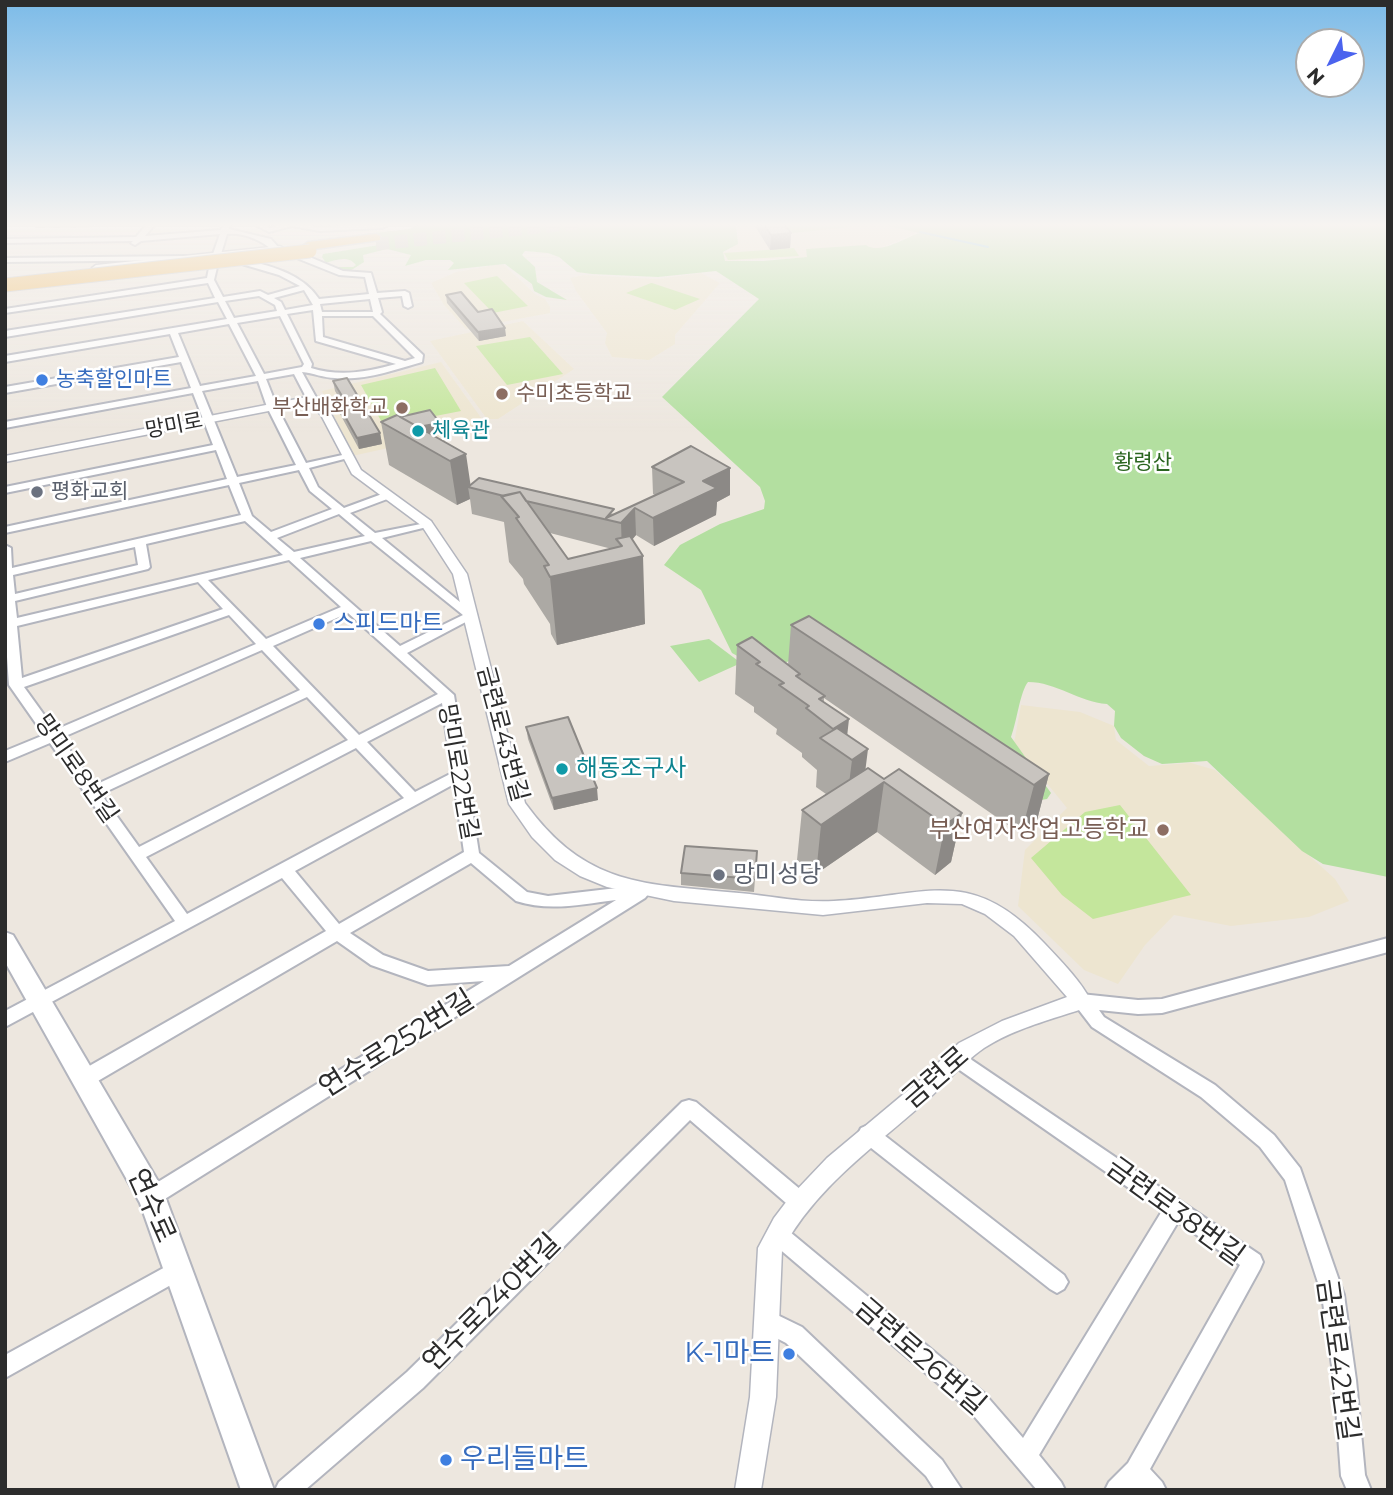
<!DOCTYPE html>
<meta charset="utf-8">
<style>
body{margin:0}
#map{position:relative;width:1393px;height:1495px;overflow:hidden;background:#ede7df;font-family:Montserrat,sans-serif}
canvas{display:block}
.frame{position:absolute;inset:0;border:7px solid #2c2c2c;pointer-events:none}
.north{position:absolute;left:1295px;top:28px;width:70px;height:70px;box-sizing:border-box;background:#fff;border:2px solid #ababab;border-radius:50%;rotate:227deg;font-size:19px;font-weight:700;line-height:28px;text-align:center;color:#2c2c2c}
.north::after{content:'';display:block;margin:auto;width:24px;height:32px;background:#4b63ee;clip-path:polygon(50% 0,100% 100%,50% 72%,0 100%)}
</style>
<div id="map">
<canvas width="1393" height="1495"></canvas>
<div class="frame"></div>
<div class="north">N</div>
</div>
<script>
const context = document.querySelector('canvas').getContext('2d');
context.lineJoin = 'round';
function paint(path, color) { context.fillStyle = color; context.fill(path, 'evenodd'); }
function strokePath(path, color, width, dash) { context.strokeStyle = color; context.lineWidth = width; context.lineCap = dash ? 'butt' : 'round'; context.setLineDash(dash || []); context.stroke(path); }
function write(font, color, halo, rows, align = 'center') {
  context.font = font + ' Montserrat,"Noto Sans KR",sans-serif'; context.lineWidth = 5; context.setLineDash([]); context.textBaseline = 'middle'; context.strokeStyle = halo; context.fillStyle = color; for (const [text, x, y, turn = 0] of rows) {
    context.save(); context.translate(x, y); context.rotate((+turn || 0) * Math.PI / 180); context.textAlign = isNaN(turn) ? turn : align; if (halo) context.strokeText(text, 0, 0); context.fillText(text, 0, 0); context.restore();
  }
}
paint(new Path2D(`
 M736,223H876L920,232L881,248L807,249V257L803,258L725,261L722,252L729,251L738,238Z
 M494,265H504L535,294L545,299L550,307V313L466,329L444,305L431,283L456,272Z
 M701,273L720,283L675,335V344L649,360L612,357L605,343L607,333L576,291L570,278L584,275L657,279Z
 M523,321L574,369L498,419H487L430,341Z
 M441,362L487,426L352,456L322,391Z
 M1021,705L1080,712L1114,726L1116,740L1149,766L1191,763L1215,770L1335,879L1349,901L1309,917L1231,926L1174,915L1145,945L1118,984L1084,970L1018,906L1025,850L1067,808L1014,743Z`), '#ede5d0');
paint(new Path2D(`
 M423,223H736L738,244L723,252L725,261H763L807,257L806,249L866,245C879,255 905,238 919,233L876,223H1388V877L1323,864L1302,851L1207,761L1162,764L1144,756L1121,738L1114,726L1115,711L1107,704C1079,702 1056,682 1028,682C1020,692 1017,721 1011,737L1051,793L1047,799L1035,801L816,648L766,672L732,653L701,590L664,565L680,545L720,524L764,509L765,501L760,487L662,397L759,299L716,271L658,277L592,274L577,272L559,257L548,253L525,251L522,255L535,267L537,282L567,300L546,297L534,291L532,284L505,264L448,270L454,263L450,260H426L405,266L411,255L387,249L363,255L364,262L350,271L330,267H353L356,265C348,255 336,260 326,263L322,257L323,254L385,244L381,236L364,234L409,229Z
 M709,639L741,663L699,682L670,646Z`), '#b3dfa0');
paint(new Path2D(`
 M783,223H850L847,224L850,227L793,233Z
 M794,248L799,256L728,260L724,253Z
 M497,276L528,306L493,313L464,283Z
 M651,283H652L700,299L675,310L626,293Z
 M530,337L563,374L507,385L476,346Z
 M435,368L461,411L384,426L361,385Z
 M1120,805L1191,895L1093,919L1062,895L1031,858L1085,812Z`), '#c4e69c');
strokePath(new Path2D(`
 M920,232L988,247`), '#7ac6e7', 2);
strokePath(new Path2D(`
 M376,244L577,223`), '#c6c2bb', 13, [13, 6]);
const minor = new Path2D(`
 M34,223H95L91,225L37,226Z
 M148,223H156L145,236L221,230L224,223H230L229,229L271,239L279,248L272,250C262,240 242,232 227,234L221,254L217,256L213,254L220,234L141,241L135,245L131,243L133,241L5,243V239L136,237Z
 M252,223H261L270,228L283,224L282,223L320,227L382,224L386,226L382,228L320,231L292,226L269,232Z
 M294,253H300L343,271L371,273L377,293L405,291L409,293L412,306L408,308L404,306L402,296L378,298L382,312L380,314L423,355L422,362C394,370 364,381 335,378C324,378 313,373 302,372L317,399L312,402L307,399L294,374L266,379L277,407L306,463L347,454L352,457L309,468L318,487L344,508L382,494H390V498L350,513L375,533L431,522V526L382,538L477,616L407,653L454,695L479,853L527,892L548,896L643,885L649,887L651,891L645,898L152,1207L145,1204L142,1197L145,1190L484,981L428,985L371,965L337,941L91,1085L84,1087L77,1085L75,1079L77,1073L326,931L282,878L5,1027V1011L175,921L50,743L5,762V751L44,735L9,685L5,629V545L11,548L12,568L241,515L229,485L5,533V527L227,479L216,450L5,493V487L213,445L193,393L5,428V422L191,388L181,362L5,393V387L179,357L170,334L5,362V356L227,319L218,302L5,337V331L215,298L208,283L5,313V309L207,278L210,263L214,261L218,263L214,280L223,297L260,291L268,295L300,286L279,275L235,262L234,260L238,258C269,266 301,272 319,299L369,294L365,277L339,275L294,257ZM304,290L313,305L285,310L281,302L274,298ZM259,296L275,305L277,311L234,318L225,301ZM370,299L373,312H322L320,304ZM313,310L316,341L396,364C367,372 340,377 311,368L312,364L287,314ZM280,316L304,364L302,367L264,374L237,323ZM322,316H373L415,358L405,361L323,337ZM229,324L256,376L200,386L178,333ZM258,381L267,407L296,465L237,477L202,391ZM299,470L310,491L332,509L271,532L252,516L239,483ZM339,514L365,536L294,552L277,538ZM245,521L283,555L17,618L15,601L148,569L150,567L146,544ZM371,541L463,615L400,646L300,558ZM135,547L138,565L15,594L13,575ZM289,560L341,607L266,639L208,580ZM198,582L223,609L22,678L17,626ZM348,613L438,694L359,735L273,646ZM229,615L256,644L55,730L24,687ZM262,650L300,690L95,785L61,738ZM307,697L348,740L139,847L101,794ZM442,703L452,773L415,792L367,742ZM356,748L404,798L187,914L146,857ZM454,784L464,852L339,924L295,871ZM471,863L516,901C549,912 583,904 616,900L509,966L428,971L383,955L350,933Z
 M185,256H188V260L5,262V258Z
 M1388,938V952L1162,1013L1138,1014L1099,1010L1104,1017L1215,1085L1274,1135L1300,1168L1344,1295L1356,1380L1365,1475L1371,1490H1347L1341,1476L1334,1380L1322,1295L1285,1180L1260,1147L1201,1097L1092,1027L1072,1001L1075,996L1081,994L1138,1000L1162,999Z
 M957,1050L1260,1255L1263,1262L1260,1269L1150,1469L1162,1482L1166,1490H1105L1109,1482L1128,1463L1240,1265L1178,1222L1039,1455L1061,1482L1065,1490H1037L968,1409L770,1241L767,1234L770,1227L777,1224L784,1227L984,1393L1023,1438L1162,1211L951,1064L948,1058L951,1052Z
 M689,1100L696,1102L807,1195L810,1202L807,1209L800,1212L793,1209L690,1120L423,1388L305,1490H275L279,1482L407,1372L682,1102Z
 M868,1125L875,1128L1064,1275L1068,1282L1064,1289L1057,1293L1050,1289L861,1140L858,1134L861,1128Z
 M178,1260L185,1263L188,1270L185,1277L5,1378V1355Z
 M767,1310L802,1327L942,1460L962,1490H935L926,1476L786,1343L759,1329L756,1321L759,1313Z`);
const tertiary = new Path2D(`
 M280,246L284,248L285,255L272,260L268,257L277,253L276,251L96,271L92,268L96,265Z
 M312,396L331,414L361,470L431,521L467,574L525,803C586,887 644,884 739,893C771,896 802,903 834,901C927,896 970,864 1044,943C1061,961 1080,980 1091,1001L1088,1007C1053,1019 1015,1028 984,1048C962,1063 945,1084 925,1102C873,1148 815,1188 782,1250L776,1397L761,1490H735L750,1397L758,1248L774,1218L790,1197L827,1158L918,1082L959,1043L1002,1021L1067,997L1014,936L985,914L962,904L927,903L823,915L674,901L607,887L580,876L555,860L532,837L509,804L453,574L422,526L352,474L321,415L310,403L5,462V456Z`);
const secondary = new Path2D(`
 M5,932L13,935L162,1188L274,1490H241L140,1203L5,962Z`);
const trunk = new Path2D(`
 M376,234L380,236V240L308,250L302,246L308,242Z`);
strokePath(minor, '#b3b5be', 4);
strokePath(tertiary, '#b3b5be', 3);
strokePath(secondary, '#b3b5be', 4);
strokePath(trunk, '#c8c8c8', 3);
paint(minor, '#fff');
paint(tertiary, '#fff');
paint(secondary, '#fff');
paint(trunk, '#eb6');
const trunkBridge = new Path2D(`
 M5,285L310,251`);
strokePath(trunkBridge, '#c8c8c8', 15, []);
strokePath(trunkBridge, '#eb6', 13);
paint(new Path2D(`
 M753,223H783L791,233L790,248L770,250Z
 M446,295L478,312L506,336L479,341L447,303Z
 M333,381L380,433L382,444L359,449L339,412L337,402L341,401L335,391Z
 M400,417L440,423L441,433L432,435L470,485L614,514L655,495L653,494L652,467L730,495L717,502L716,515L654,546L636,535L632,540L645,624L557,645L551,634L550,624L524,584L523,579L509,562L504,522L472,514L470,499L457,505L389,465L381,422ZM550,533L612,549L568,559Z
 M791,625L1049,774L1036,824L1021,834L824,698V702L847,735L865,769L884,779L962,813L951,862L935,875L877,832L816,874L797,860L802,810L826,794L816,787L817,770L802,757V753L776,734L777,729L754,712V707L735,694L737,645L788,665Z
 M526,727L598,800L554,810L528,739Z
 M757,851L754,892L681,885V873Z`), '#aca9a4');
paint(new Path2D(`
 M791,233L790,248L770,250L771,235Z
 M505,328L506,336L479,341L478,332Z
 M440,423L441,433L412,440L402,431Z
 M380,433L382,444L359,449L357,438Z
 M466,454L471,488L468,487L470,499L457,505L450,461Z
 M730,468V495L717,502L716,515L654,546L653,518L703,481Z
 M635,508L636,535L622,551L621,523Z
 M643,556L645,624L557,645L550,577Z
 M849,719L845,755L833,729Z
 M868,749L862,797L884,782L877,832L816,874L821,825L846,808L852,760Z
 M1049,774L1036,824L1021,834L1034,785Z
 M597,788L598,800L554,810L552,798Z
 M962,813L951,862L935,875L945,825Z`), '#8c8986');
const building = new Path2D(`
 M763,223H783L791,233L771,235Z
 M461,292L478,312L492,309L505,328L478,332L446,295Z
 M347,378L380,433L357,438L337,402L345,401L333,381Z
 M430,410L440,423L418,427L400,417Z
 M397,415L466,454L450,461L381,422Z
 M691,446L730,468L703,481L717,488L653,518L635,508L621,523L526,501L520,492L504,496L468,487L479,478L614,509L606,518L684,482L652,467Z
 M520,492L568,559L622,546L616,539L630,536L643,556L550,577L544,566L549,565L516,518L519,517L501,496Z
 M809,616L1049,774L1034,785L791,625Z
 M752,637L800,674L796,676L825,696L819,699L849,719L833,729L806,708L809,706L779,685L784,683L756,664L760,662L737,645Z
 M568,717L597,788L552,798L526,727Z
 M837,728L868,749L852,760L820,738Z
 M868,768L884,779L899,769L962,813L945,825L884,782L821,825L802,810Z
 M685,846L757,851L755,879L681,873Z`);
paint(building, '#c8c4bf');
strokePath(building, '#8c8986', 2);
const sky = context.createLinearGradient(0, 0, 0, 432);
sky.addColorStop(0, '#7cbbe8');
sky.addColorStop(0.52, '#f7f4f1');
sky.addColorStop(1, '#f7f4f100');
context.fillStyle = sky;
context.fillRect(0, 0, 1393, 432);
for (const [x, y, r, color] of [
 [42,380,7,"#3f7fe0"],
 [502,394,7,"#8d6e63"],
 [402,408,7,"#8d6e63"],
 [418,431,7,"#0f9aa8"],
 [37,492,7,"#6b7280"],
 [319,624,7,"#3f7fe0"],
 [562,769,7,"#0f9aa8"],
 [1163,830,7,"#8d6e63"],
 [719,875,7,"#6b7280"],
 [789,1354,7,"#3f7fe0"],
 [446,1460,7,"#3f7fe0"]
]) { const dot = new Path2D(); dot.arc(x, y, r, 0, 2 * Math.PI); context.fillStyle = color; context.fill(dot); strokePath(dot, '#fff', 2.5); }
write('21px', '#366cbe', '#fff', [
 ["농축할인마트",56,380]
], 'left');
write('21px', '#785e54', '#fff', [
 ["수미초등학교",516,394],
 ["부산배화학교",388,408,"right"]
], 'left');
write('21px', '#2c2c2c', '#fff', [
 ["망미로",174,426,-11]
]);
write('21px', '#0d838f', '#fff', [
 ["체육관",432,431]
], 'left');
write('21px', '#2b6620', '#fff', [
 ["황령산",1143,463]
]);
write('21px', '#5b616d', '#fff', [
 ["평화교회",51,492]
], 'left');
write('24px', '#366cbe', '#fff', [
 ["스피드마트",333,624]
], 'left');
write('24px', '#2c2c2c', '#fff', [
 ["금련로43번길",502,734,75],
 ["망미로8번길",76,769,55],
 ["망미로22번길",458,772,80]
]);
write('24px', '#0d838f', '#fff', [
 ["해동조구사",576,769]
], 'left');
write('24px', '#785e54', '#fff', [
 ["부산여자상업고등학교",1149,830]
], 'right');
write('24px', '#5b616d', '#fff', [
 ["망미성당",733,875]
], 'left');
write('28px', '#2c2c2c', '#fff', [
 ["연수로252번길",397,1044,-32],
 ["금련로",936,1078,-41],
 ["연수로",151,1206,66],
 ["금련로38번길",1175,1212,36],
 ["연수로240번길",492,1303,-45],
 ["금련로26번길",920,1357,41],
 ["금련로42번길",1337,1360,82]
]);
write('28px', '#366cbe', '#fff', [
 ["K-1마트",775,1354],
 ["우리들마트",460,1460,"left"]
], 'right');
</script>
